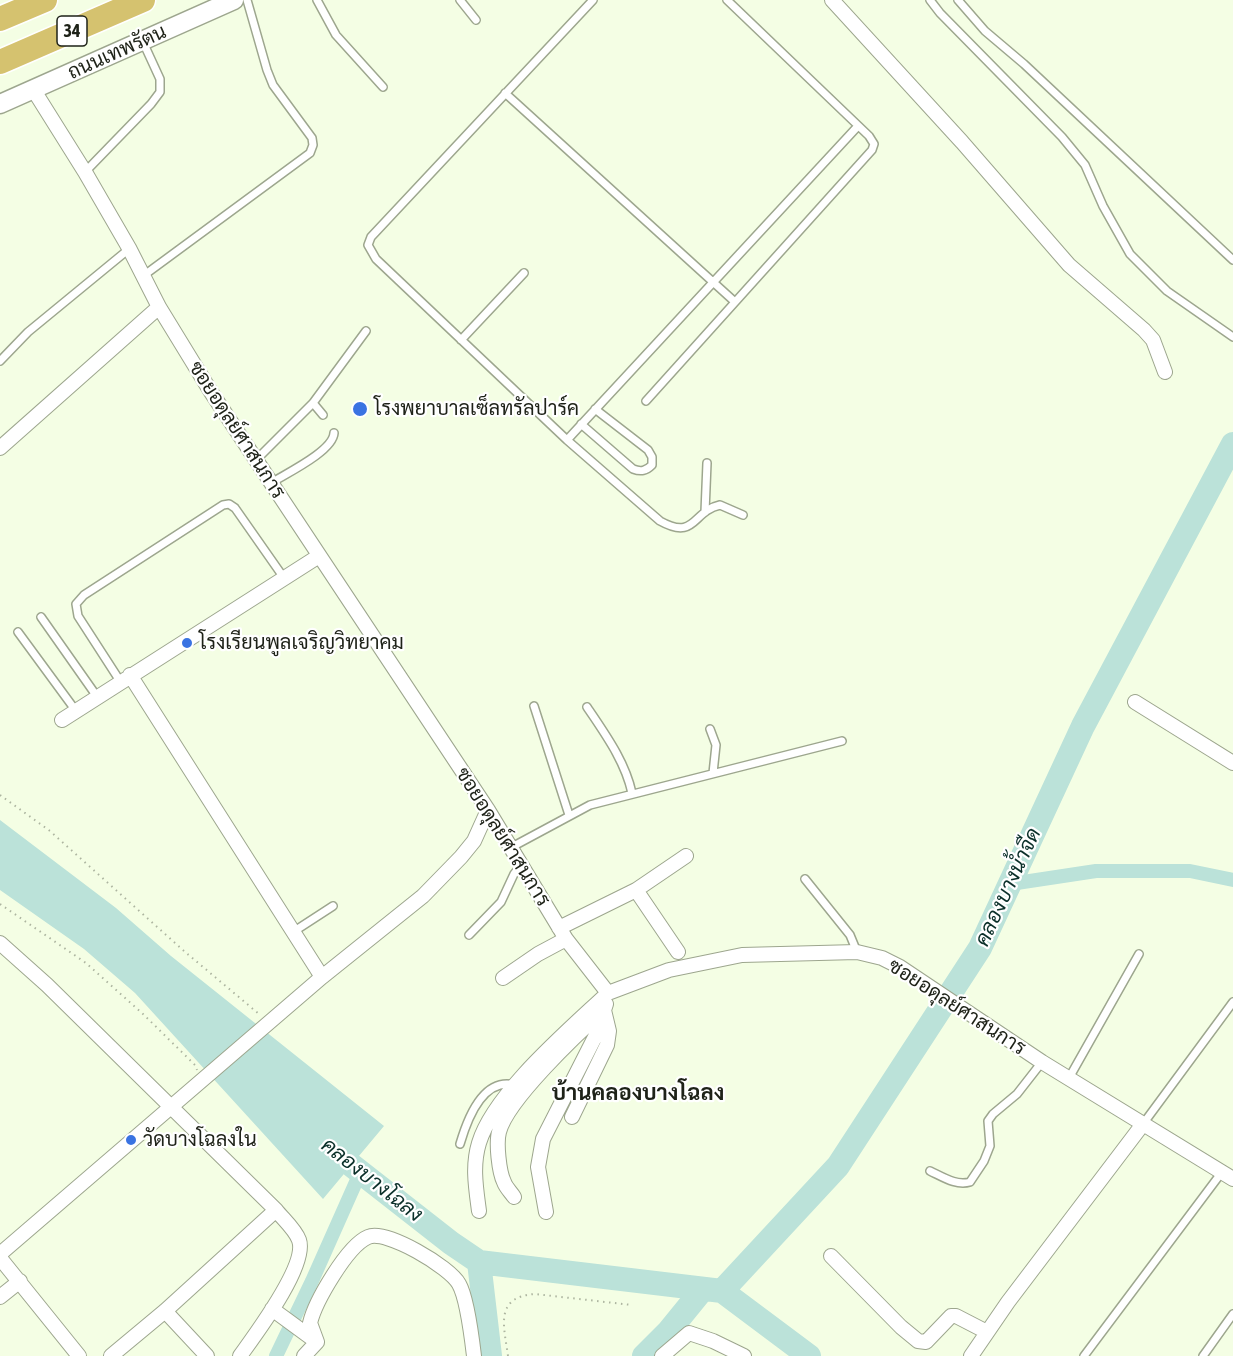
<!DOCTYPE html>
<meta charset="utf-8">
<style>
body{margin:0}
canvas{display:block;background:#f4fee4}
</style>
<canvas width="1233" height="1356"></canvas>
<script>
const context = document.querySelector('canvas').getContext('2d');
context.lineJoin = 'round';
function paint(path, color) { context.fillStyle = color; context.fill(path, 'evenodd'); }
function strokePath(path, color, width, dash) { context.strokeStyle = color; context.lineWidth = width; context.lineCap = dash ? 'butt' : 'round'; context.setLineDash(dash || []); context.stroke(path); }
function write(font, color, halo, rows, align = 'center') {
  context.font = font + ' "Asap Condensed",Sarabun,sans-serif'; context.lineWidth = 4.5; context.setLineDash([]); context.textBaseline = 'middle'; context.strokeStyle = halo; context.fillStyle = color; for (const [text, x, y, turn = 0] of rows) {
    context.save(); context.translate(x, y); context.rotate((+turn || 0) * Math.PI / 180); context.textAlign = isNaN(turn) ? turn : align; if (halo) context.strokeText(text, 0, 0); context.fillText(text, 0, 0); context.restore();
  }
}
paint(new Path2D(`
 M0,820L116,908L171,956L384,1126L323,1199L135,993L84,949L0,890Z`), '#bbe2d9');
strokePath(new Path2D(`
 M1010,884L1096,871H1190L1233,880
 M276,1356L312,1281L360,1173`), '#bbe2d9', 14);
strokePath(new Path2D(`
 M327,1146L451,1243L479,1262L722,1291L809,1356
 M479,1262L490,1356
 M722,1291L838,1166L980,948L1083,726L1233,444
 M644,1356L668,1332L703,1289`), '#bbe2d9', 24);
const lane = new Path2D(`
 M317,0L336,35L383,87
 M460,0L476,20
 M593,0L371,237L368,245L376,259L567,440L660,521C696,541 692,511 720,505L743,515
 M930,0L940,13L1062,137L1085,165L1103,206L1130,254L1167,291L1233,337
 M958,0L985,31L1024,64L1233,260
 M505,93L735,302
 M85,172L151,104L160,92V79L143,42
 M143,276L310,153L313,145L312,138L273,85L267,70L247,0
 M461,340L524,273
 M0,361L28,332L129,249
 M646,401L872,150L874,144L869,136L727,0
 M313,403L323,415
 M581,424L633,469C641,472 646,471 652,465V457L648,450L595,409
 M567,440L858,126
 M256,460L313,403L366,331
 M271,483C287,473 333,451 334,433
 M705,512L707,463
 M41,617L98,698
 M18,632L76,711
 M120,681L78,616L76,604L84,595L223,505L229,504L235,508L284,578
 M534,706L569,815
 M587,707C605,734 625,761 632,793
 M710,729L716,745L713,773
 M510,848L590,805L842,741
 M805,879L850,935L857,952
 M293,932L333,906
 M469,935L501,902L514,874L521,865
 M1069,1078L1139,954
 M1143,1124L1233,1002
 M460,1144C467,1120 483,1077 515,1085
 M930,1171C943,1177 956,1186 970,1182L984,1161L990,1146L988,1121L993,1114L1017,1094L1042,1062
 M1084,1356L1222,1172
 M1203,1356L1233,1314`);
const street = new Path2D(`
 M832,0L962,142L1069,265L1144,330L1153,340L1165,372
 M33,89L85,172L129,248L159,307L211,392L488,810L566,939L608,993L669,970L742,955L857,952L882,958L900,967L1042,1062L1233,1179
 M0,448L159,307
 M130,675L322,977
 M1135,702L1233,763
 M62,720L319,556
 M636,890L678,952
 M559,928L636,890L686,856
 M0,943L47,985L276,1210C283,1219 295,1229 299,1240C308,1265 255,1335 240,1356
 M503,978L538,954L566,939
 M572,1117L607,1045L609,1031L604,1010L606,1004
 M514,1197C511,1192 506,1188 504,1182C499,1172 496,1143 499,1132C507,1100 578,1033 604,1010
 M479,1211C476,1188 472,1166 479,1143C494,1093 570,1029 608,993
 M546,1212L538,1167L543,1139L596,1035L597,1031L593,1021
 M0,1254L322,977L423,896L461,857L474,841L488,810
 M831,1256L901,1327L918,1341L926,1342L951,1316H956L987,1332
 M0,1258L79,1356
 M0,1297L20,1281
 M272,1309L317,1342L310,1323C315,1302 347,1246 368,1237C386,1229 450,1267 459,1284C467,1298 472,1339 474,1356
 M165,1311L207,1356
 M111,1356L165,1311L276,1210
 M304,1356L317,1342
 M662,1356L689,1333L713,1341L744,1356
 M971,1356L1008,1302L1143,1124`);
const secondary = new Path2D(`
 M0,104L234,0`);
const highway = new Path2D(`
 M0,19L45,0
 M0,62L143,0`);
strokePath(lane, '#9da68e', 10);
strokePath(street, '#9da68e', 16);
strokePath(secondary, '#9da68e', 21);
strokePath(highway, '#fff', 27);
strokePath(new Path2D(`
 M0,795L50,831L184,951L259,1014
 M0,904L86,963L143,1014L195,1065L197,1070
 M508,1356C504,1326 494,1297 535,1294L632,1305`), '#adb5a0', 2, [1.5, 4.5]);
strokePath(lane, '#fff', 7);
strokePath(street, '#fff', 14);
strokePath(secondary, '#fff', 18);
strokePath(highway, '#d5c26f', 24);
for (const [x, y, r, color] of [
 [360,409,8,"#3a73e2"],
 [187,643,6,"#3a73e2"],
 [131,1140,6,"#3a73e2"]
]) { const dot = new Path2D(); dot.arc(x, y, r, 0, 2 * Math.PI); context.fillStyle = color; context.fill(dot); strokePath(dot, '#fff', 2); }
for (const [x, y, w] of [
 [72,31,30]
]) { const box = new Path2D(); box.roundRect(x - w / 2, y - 15, w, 30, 4.5); context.fillStyle = '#fff'; context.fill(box); strokePath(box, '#1e2218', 1.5); }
write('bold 18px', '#1e2218', null, [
 ["34",72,31]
]);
write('20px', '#1e2218', '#fff', [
 ["ถนนเทพรัตน",117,52,-24],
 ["ซอยอดุลย์ศาสนการ",237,430,57],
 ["ซอยอดุลย์ศาสนการ",503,837,58],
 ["ซอยอดุลย์ศาสนการ",957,1007,33]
]);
write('20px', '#1e2218', '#fff', [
 ["โรงพยาบาลเซ็ลทรัลปาร์ค",374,409],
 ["โรงเรียนพูลเจริญวิทยาคม",199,643],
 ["วัดบางโฉลงใน",143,1140]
], 'left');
write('italic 21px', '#0b302a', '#fff', [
 ["คลองบางน้ำจืด",1008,887,-65],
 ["คลองบางโฉลง",372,1180,38]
]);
write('bold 22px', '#1e2218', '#fff', [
 ["บ้านคลองบางโฉลง",638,1093]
]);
</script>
